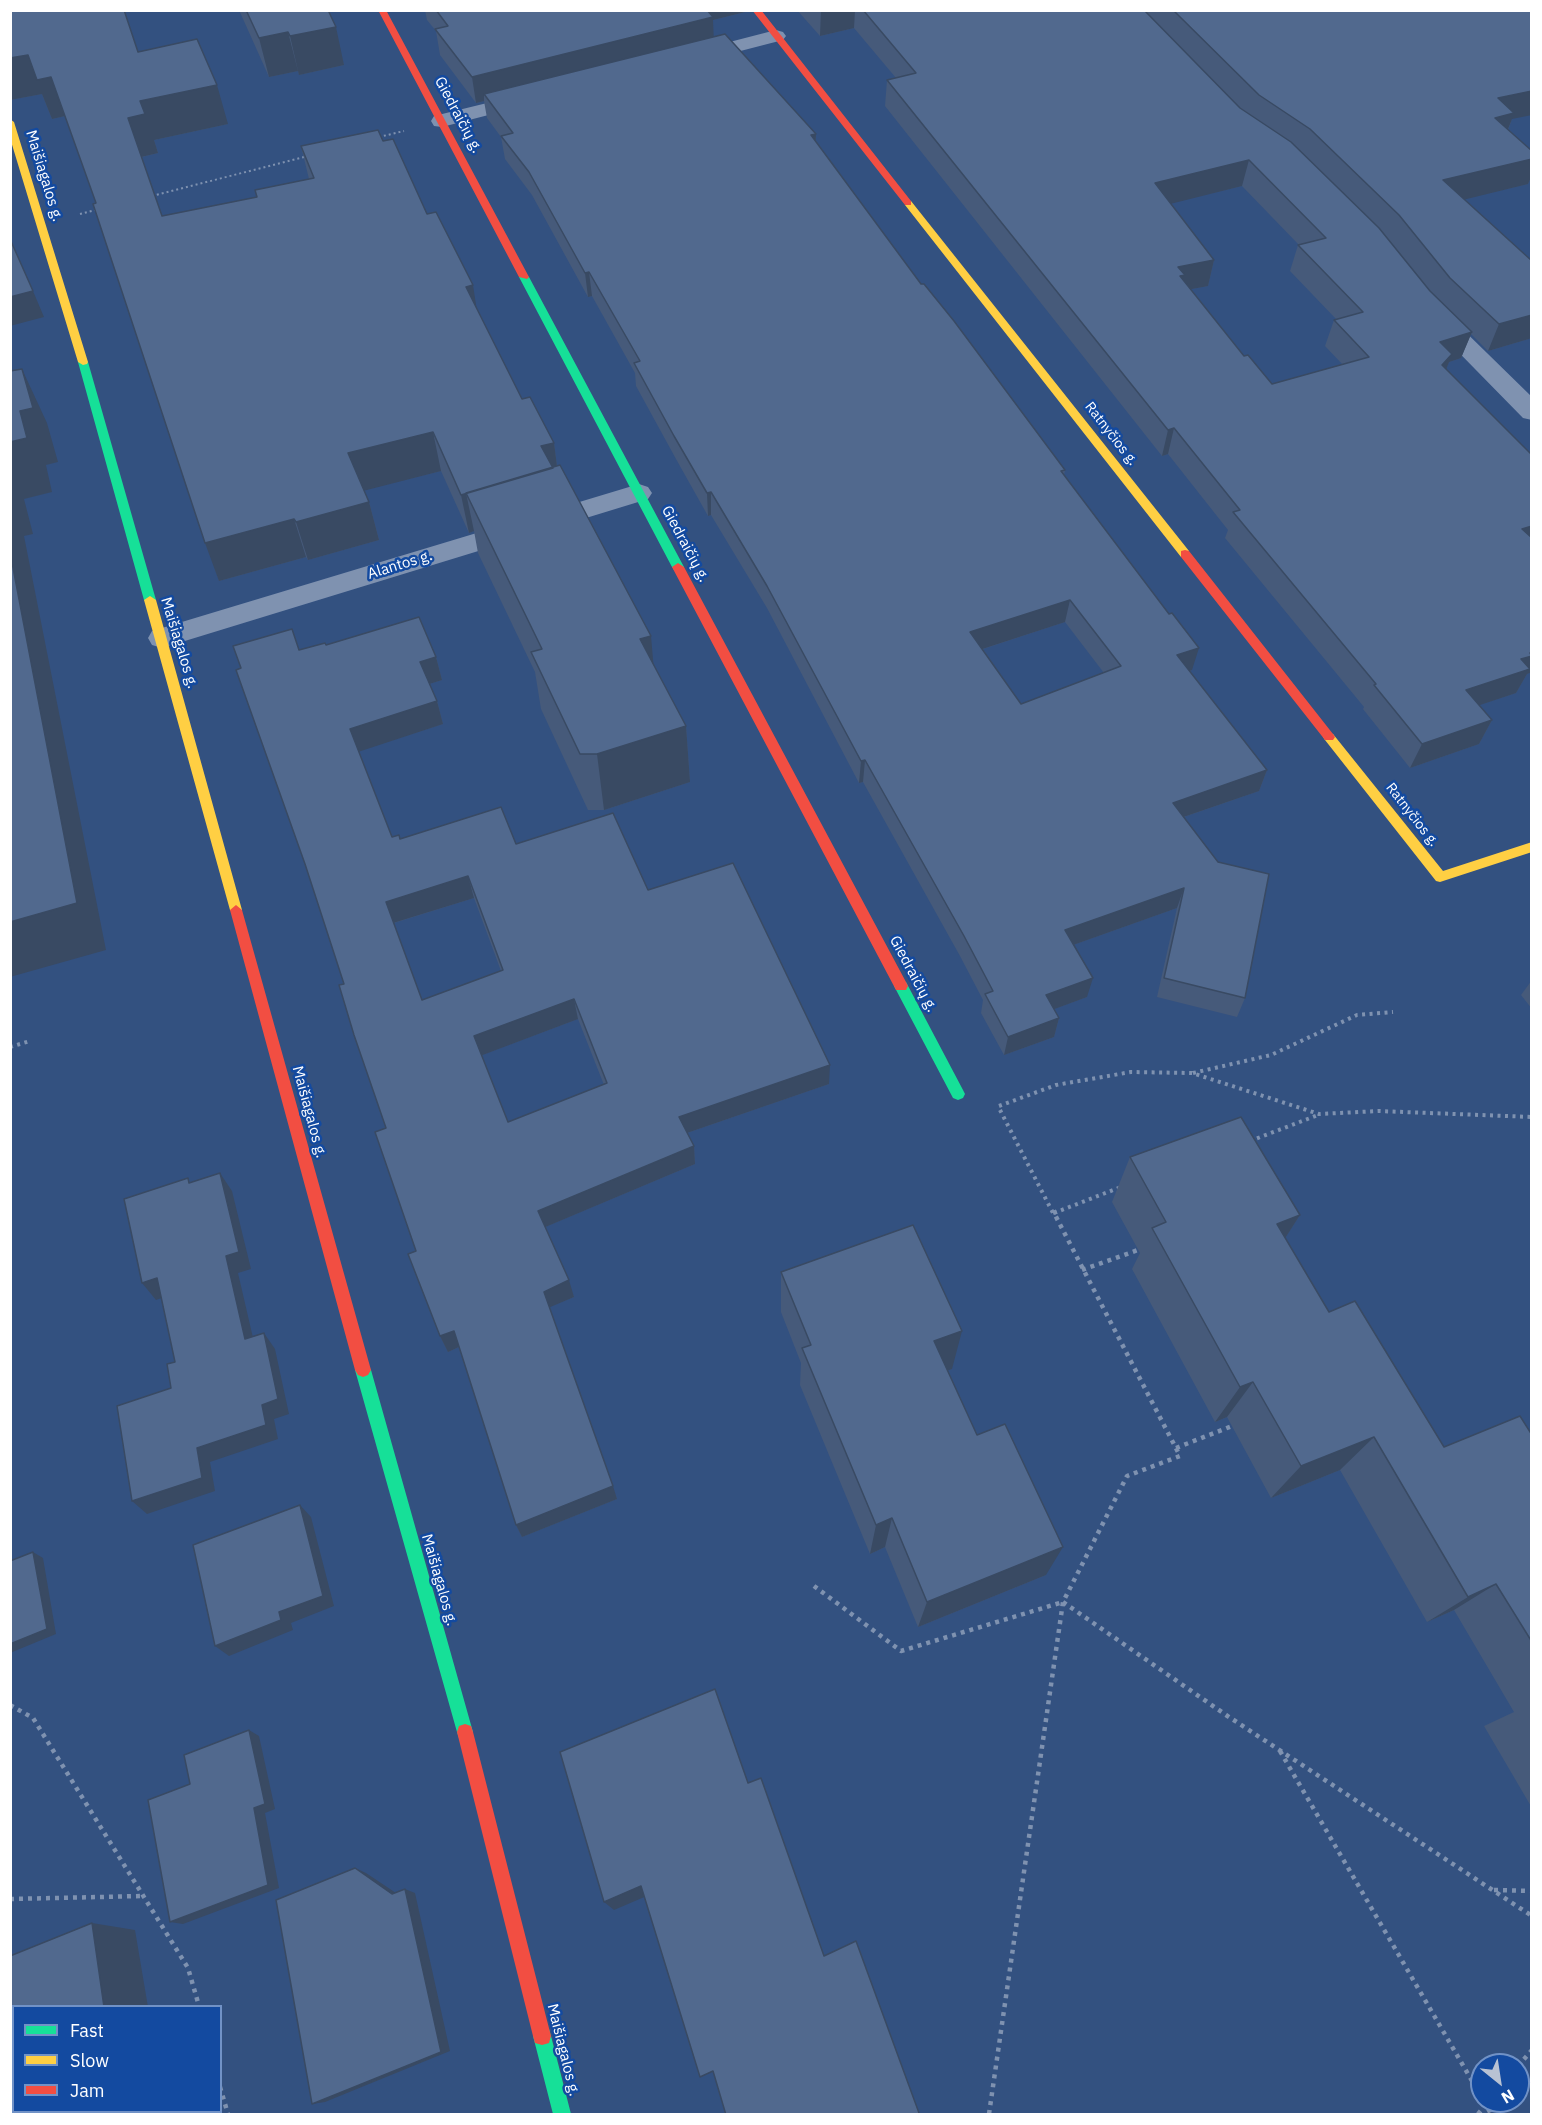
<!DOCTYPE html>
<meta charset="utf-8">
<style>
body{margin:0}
#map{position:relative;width:1542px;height:2125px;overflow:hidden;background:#335180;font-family:"IBM Plex Sans",sans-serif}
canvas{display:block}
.frame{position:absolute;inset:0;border:12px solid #fff;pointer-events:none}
.legend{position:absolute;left:12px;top:2005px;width:210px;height:108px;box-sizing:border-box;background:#134aa0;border:2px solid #7192c6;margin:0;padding:8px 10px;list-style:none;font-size:18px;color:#fff}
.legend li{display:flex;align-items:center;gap:12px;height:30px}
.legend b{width:30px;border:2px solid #7192c6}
.north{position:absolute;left:1470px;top:2053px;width:60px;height:60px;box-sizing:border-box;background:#134aa0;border:2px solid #7192c6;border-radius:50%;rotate:150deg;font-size:16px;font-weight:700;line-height:24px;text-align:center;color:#fff}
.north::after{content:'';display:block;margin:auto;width:21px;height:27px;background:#b8c2d3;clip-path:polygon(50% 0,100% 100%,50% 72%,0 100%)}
</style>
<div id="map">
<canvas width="1542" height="2125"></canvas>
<div class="frame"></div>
<ul class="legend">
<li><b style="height:8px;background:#16e098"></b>Fast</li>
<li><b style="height:8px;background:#ffcf43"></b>Slow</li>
<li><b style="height:8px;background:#f24e42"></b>Jam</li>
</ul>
<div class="north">N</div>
</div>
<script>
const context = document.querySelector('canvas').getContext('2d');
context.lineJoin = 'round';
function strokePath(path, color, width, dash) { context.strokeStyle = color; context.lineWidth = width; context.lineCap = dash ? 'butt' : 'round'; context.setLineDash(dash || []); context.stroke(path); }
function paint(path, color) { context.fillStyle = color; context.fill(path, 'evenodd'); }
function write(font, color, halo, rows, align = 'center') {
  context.font = font + ' "IBM Plex Sans",sans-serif'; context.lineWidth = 5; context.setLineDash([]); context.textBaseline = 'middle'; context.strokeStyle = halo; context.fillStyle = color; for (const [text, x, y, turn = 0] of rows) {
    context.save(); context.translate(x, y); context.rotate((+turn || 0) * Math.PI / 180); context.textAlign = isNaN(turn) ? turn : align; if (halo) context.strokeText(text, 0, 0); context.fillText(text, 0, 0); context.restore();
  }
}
strokePath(new Path2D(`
 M379,137L404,131
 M152,196L308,156
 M80,214L99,209`), '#7f92b0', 2, [2, 3]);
strokePath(new Path2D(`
 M10,1047L30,1041
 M1193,1073L1271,1055L1357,1015L1393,1012
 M999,1106L1056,1085L1131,1072L1192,1073L1319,1114L1378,1111L1532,1117
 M1000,1110L1053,1213
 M1250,1141L1318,1115
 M1054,1213L1121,1187`), '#7f92b0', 4, [3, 4.5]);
strokePath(new Path2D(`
 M1053,1213L1058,1211
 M1082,1270L1138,1250
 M1176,1448L1232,1426
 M814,1586L901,1651L1063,1602
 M1063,1602L1226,1715L1532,1916
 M10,1705L33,1718L188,1968L199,2006
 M1280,1751L1482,2098
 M1494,1890L1532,1891
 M10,1899L143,1896
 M1518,2066L1532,2050
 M220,2087L228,2114
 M1484,2101L1491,2114
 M989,2114L1063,1602L1127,1476L1180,1456L1053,1211
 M1478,2114L1489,2101`), '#7f92b0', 4.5, [4, 5]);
paint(new Path2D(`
 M776,30L783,32L786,36L783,40L694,63L687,61L684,57L687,53Z
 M528,93L535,95L539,99L535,103L442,127L434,126L431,121L434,116Z
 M1435,308L1443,310L1532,397V420L1523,418L1427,320L1423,315L1427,310Z
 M639,484L648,487L652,493L648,499L162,648L152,645L148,638L152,631Z`), '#7f92b0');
paint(new Path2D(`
 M524,274L529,277L684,567L682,570H674L672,567L519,277Z
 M83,359L88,362L156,600L150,604L144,600L78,362Z
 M901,981L906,982L963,1090L965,1094L963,1098L958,1100L953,1098L894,986L896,982Z
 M363,1363L368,1365L371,1370L473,1732L471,1738L465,1740L459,1738L457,1732L355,1370L358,1365Z
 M542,2027L549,2029L551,2036L571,2114H553L533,2036L535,2029Z`), '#16e098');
paint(new Path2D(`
 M10,119L14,122L88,362L87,364L83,365L78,362L10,138Z
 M905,201H911L1189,551V557H1181L905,205Z
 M150,596L156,600L242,910L236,915L230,910L144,600Z
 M1329,733L1333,734L1443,871L1532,842V852L1440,882L1436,881L1325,740L1323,737Z`), '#ffcf43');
paint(new Path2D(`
 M378,10H386L529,277L527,279L519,277Z
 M752,10H761L911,201V205H905Z
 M1185,550L1189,551L1333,734L1335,737L1333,740H1325L1181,557V551Z
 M678,563L684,567L906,982L908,986L906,990H896L672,567Z
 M236,905L242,910L371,1370L368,1375L363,1377L358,1375L355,1370L230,910Z
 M465,1724L471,1726L473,1732L551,2036L549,2043L542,2045L535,2043L533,2036L457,1732L459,1726Z`), '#f24e42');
paint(new Path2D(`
 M10,10L138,52L228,124L154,140L158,153L142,157L162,216L257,198L309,179L301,146L383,141L427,214L476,307L522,399L554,443L557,466L653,664L686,726L690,782L604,810H588L541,709L535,672L478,553L474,531L469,533L441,471L364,490L369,502L379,540L308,560L306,557L219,581L96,203L65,116L52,119L42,94L10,100Z
 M239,10H328L344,65L299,75L298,71L269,77Z
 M425,10H745V12L713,20V37L816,134V141L921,284L1065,470L1064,475L1192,670L1190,671L1267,770L1259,791L1184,817L1245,998L1237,1017L1157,997L1177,908L1073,945L1087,997L1054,1009L1059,1018L1054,1037L1004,1055L981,1013L983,1000L960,956L863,782L859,783L767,608L711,515L708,516L676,459L636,386L635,373L592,296L588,297L532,195L505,159L501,137L487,118L484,101L476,103L440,55L436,31L427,20ZM1065,622L1104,673L1021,704L983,649Z
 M797,10H1144L1147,14L1145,10H1532L1512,119L1508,130L1532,151V175L1528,184L1464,199L1532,261V338L1488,351L1471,334L1461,358L1449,362L1446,369L1532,455V672L1527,674L1516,693L1479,705L1492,720L1479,744L1410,768L1363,709L1364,707L1225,538L1228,530L1168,454L1162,456L885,106L887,80L896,78L854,28L820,36ZM1242,186L1299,245H1298L1290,271L1336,319L1334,320L1325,346L1343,365L1272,384L1244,356L1191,289L1208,286L1214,260L1171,203Z
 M326,645L436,657L442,680L429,684L437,701L443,724L359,751L392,837L400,839L516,844L648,890L829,1084L687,1133L694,1146L695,1164L545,1227L574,1297L549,1307L617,1499L522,1537L516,1525L459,1347L448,1352L440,1336L416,1251L386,1128L344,984L299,650ZM474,898L501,971L422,1000L394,923ZM578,1019L604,1085L508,1122L482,1055Z
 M1532,980V1009L1521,995Z
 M1130,1157L1300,1215L1285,1238L1329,1312L1444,1447L1532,1435V1808L1484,1726L1514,1712L1454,1610L1427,1622L1340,1470L1271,1498L1227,1417L1215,1422L1132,1269L1140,1253L1112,1202Z
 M781,1272L952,1369L947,1370L977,1435L1046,1575L918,1627L885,1547L870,1554L800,1385L801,1363L781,1312Z`), '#465a7a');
paint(new Path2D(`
 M696,10H745V12L713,20L714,43L484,94V101L476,103L472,77Z
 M821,10H855L854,28L820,36Z
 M336,27L344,65L299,75L290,36Z
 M288,32L298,71L269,77L259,38Z
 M28,55L51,77L65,116L52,119L42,94L10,100V58Z
 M217,85L228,124L154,140L158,153L141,157L128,118L140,101Z
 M1532,91V115L1512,119L1504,139L1485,144L1498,98Z
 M816,134L815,157L811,135Z
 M1532,159V175L1528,184L1434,207L1443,180Z
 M1249,160L1242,186L1150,209L1155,183Z
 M1214,260L1208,286L1181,291L1178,267Z
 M589,272L592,296L588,297L585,273Z
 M473,285L479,324L466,287Z
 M33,291L44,317L10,326V297Z
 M1532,315V338L1488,351L1499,324Z
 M1472,332L1461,358L1449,362L1442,380L1440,342Z
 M22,369L47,423L58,462L46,465L52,492L24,499L33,534L24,536L106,950L10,977V442L20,411Z
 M1174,428L1168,454L1162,456L1168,430Z
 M433,432L441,471L359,492L348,453Z
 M554,443L559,482L541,446Z
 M711,492V515L708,516L707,493Z
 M466,493L474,531L469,533L461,495Z
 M369,502L379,540L308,560L296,522Z
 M294,519L306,557L219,581L205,543Z
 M1532,526V547L1522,529Z
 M1070,600L1065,622L967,654L970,632Z
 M651,636L656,694L640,639Z
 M1199,648L1192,670L1171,677L1177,655Z
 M1532,652V672L1527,674L1516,693L1453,714L1466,690Z
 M436,657L442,680L426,685L420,662Z
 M437,701L443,724L358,752L350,729Z
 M1492,720L1479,744L1410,768L1422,744Z
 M686,726L690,782L604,810L597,754Z
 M865,760L863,782L859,783L861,761Z
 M1267,770L1259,791L1166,823L1173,803Z
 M468,876L474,898L393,923L386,902Z
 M1184,888L1177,908L1059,950L1065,930Z
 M1093,978L1087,997L1041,1014L1046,995Z
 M574,999L578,1019L480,1056L474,1036Z
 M1059,1018L1054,1037L1004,1055L1008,1037Z
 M830,1065L829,1084L681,1135L679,1117Z
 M694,1146L695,1164L543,1228L538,1211Z
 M220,1173L232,1191L251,1269L238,1273L257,1355L245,1339L226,1256Z
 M1300,1215L1273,1257L1277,1224Z
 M157,1278L170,1295L156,1300L142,1283Z
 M569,1280L574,1297L548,1308L544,1292Z
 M454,1331L461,1346L448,1352L440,1336Z
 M962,1331L952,1369L925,1378L934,1341Z
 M264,1333L275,1349L289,1414L274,1419L278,1439L210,1462L215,1491L147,1514L132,1501L197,1448Z
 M1253,1382L1227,1417L1215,1422L1240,1387Z
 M1374,1437L1340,1470L1271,1498L1301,1466Z
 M613,1486L617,1499L522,1537L516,1525Z
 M300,1505L311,1517L334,1606L291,1623L293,1630L229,1656L215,1646L279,1612Z
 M892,1518L885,1547L870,1554L876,1525Z
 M1063,1547L1046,1575L918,1627L927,1602Z
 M33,1552L43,1558L56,1634L10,1653V1644Z
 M1496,1584L1454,1610L1427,1622L1468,1597Z
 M249,1730L259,1736L275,1809L265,1813L279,1888L183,1924L170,1922L254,1808Z
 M355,1868L366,1873L402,1897L392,1894Z
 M641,1886L649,1895L614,1910L604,1902Z
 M405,1889L415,1893L450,2051L325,2102L312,2104Z
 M92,1923L135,1930L148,2007H104Z
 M120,2112H165V2115H121Z`), '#394a63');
const building = new Path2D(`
 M10,10H124L138,52L197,39L217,85L140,101L145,114L128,118L162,216L257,197L255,190L314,178L301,146L378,130L383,141L393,139L427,214L436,212L473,285L466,287L522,399L530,397L554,443L541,446L553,468L461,495L433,432L348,453L369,502L296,522L294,519L205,543L93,204L96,203L51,77L37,80L28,55L10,58Z
 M246,10H328L336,27L290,36L288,32L259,38Z
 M436,10H707L713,17L472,77L435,29L448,26Z
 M863,10H1144L1240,108L1291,142L1379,228L1430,291L1472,332L1440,342L1452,354L1442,365L1532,455V526L1522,529L1532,538V652L1530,653L1532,656L1521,659L1530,669L1466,690L1492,720L1422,744L1374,685L1376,684L1233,512L1240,510L1174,428L1168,430L887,80L916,73ZM1249,160L1326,238L1298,245L1363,312L1334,320L1369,357L1272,384L1248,355L1244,356L1180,276L1185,275L1178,267L1214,260L1155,183Z
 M1173,10H1532V91L1498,98L1514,113L1495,118L1532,151V159L1443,180L1532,261V315L1499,324L1450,278L1399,215L1310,129L1259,95Z
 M725,34L816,134L811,135L921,284H924L954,321L1065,470L1061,471L1169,614L1172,613L1199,648L1177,655L1267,770L1173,803L1218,862L1269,874L1245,998L1164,978L1184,888L1065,930L1093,978L1046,995L1059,1018L1008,1037L985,994L993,991L964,936L865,760L861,761L767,586L711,492L707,493L674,436L634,363L640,361L589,272L585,273L529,172L501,136L513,133L484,94ZM1070,600L1121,666L1021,704L970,632Z
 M10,239L33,291L10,297Z
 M22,369L33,408L20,411L27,438L10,442V371Z
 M560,465L651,636L640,639L686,726L597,754H580L531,652L542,649L466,493Z
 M10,552L77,903L10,922Z
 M419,617L436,657L420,662L437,701L350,729L392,837L399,835L400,839L501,807L516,844L613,813L648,890L733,863L830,1065L679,1117L694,1146L538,1211L569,1280L544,1292L613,1486L516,1525L454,1331L440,1336L408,1254L416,1251L375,1132L386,1128L354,1035L339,985L344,984L305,864L236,670L241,668L233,646L292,629L299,650L325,643L326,645ZM468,876L503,970L422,1000L386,902ZM574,999L607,1083L508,1122L474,1036Z
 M1241,1117L1300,1215L1277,1224L1329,1312L1355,1301L1444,1447L1520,1416L1532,1435V1642L1496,1584L1468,1597L1374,1437L1301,1466L1253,1382L1240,1387L1152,1228L1166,1222L1130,1157Z
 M220,1173L239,1252L226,1256L245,1339L264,1333L278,1399L262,1405L266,1425L197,1448L202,1478L132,1501L117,1406L171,1388L167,1364L175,1362L157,1278L142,1283L124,1199L188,1178L189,1183Z
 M913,1225L962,1331L934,1341L977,1435L1005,1424L1063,1547L927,1602L892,1518L876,1525L802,1348L811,1345L781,1272Z
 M300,1505L323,1596L279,1612L281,1620L215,1646L193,1545Z
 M33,1552L47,1629L10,1644V1561Z
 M715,1689L748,1783L761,1778L824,1956L856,1941L919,2113L917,2115H726L713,2071L700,2077L641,1886L604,1902L560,1752Z
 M249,1730L265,1804L254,1808L268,1885L170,1922L148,1800L190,1784L184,1755Z
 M355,1868L392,1894L405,1889L441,2052L312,2104L276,1900Z
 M92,1923L104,2007H14V2112H120L121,2115H10V1956Z`);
paint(building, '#51698e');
strokePath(building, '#394a63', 1.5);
write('14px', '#fff', '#134aa0', [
 ["Ratnyčios g.",1111,434,52],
 ["Ratnyčios g.",1412,815,52]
]);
write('15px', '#fff', '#134aa0', [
 ["Giedraičių g.",458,115,62],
 ["Maišiagalos g.",44,176,73],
 ["Giedraičių g.",685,544,62],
 ["Alantos g.",400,565,-17],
 ["Maišiagalos g.",179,643,73],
 ["Giedraičių g.",913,974,62],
 ["Maišiagalos g.",309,1112,75],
 ["Maišiagalos g.",439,1580,74],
 ["Maišiagalos g.",563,2050,76]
]);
</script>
